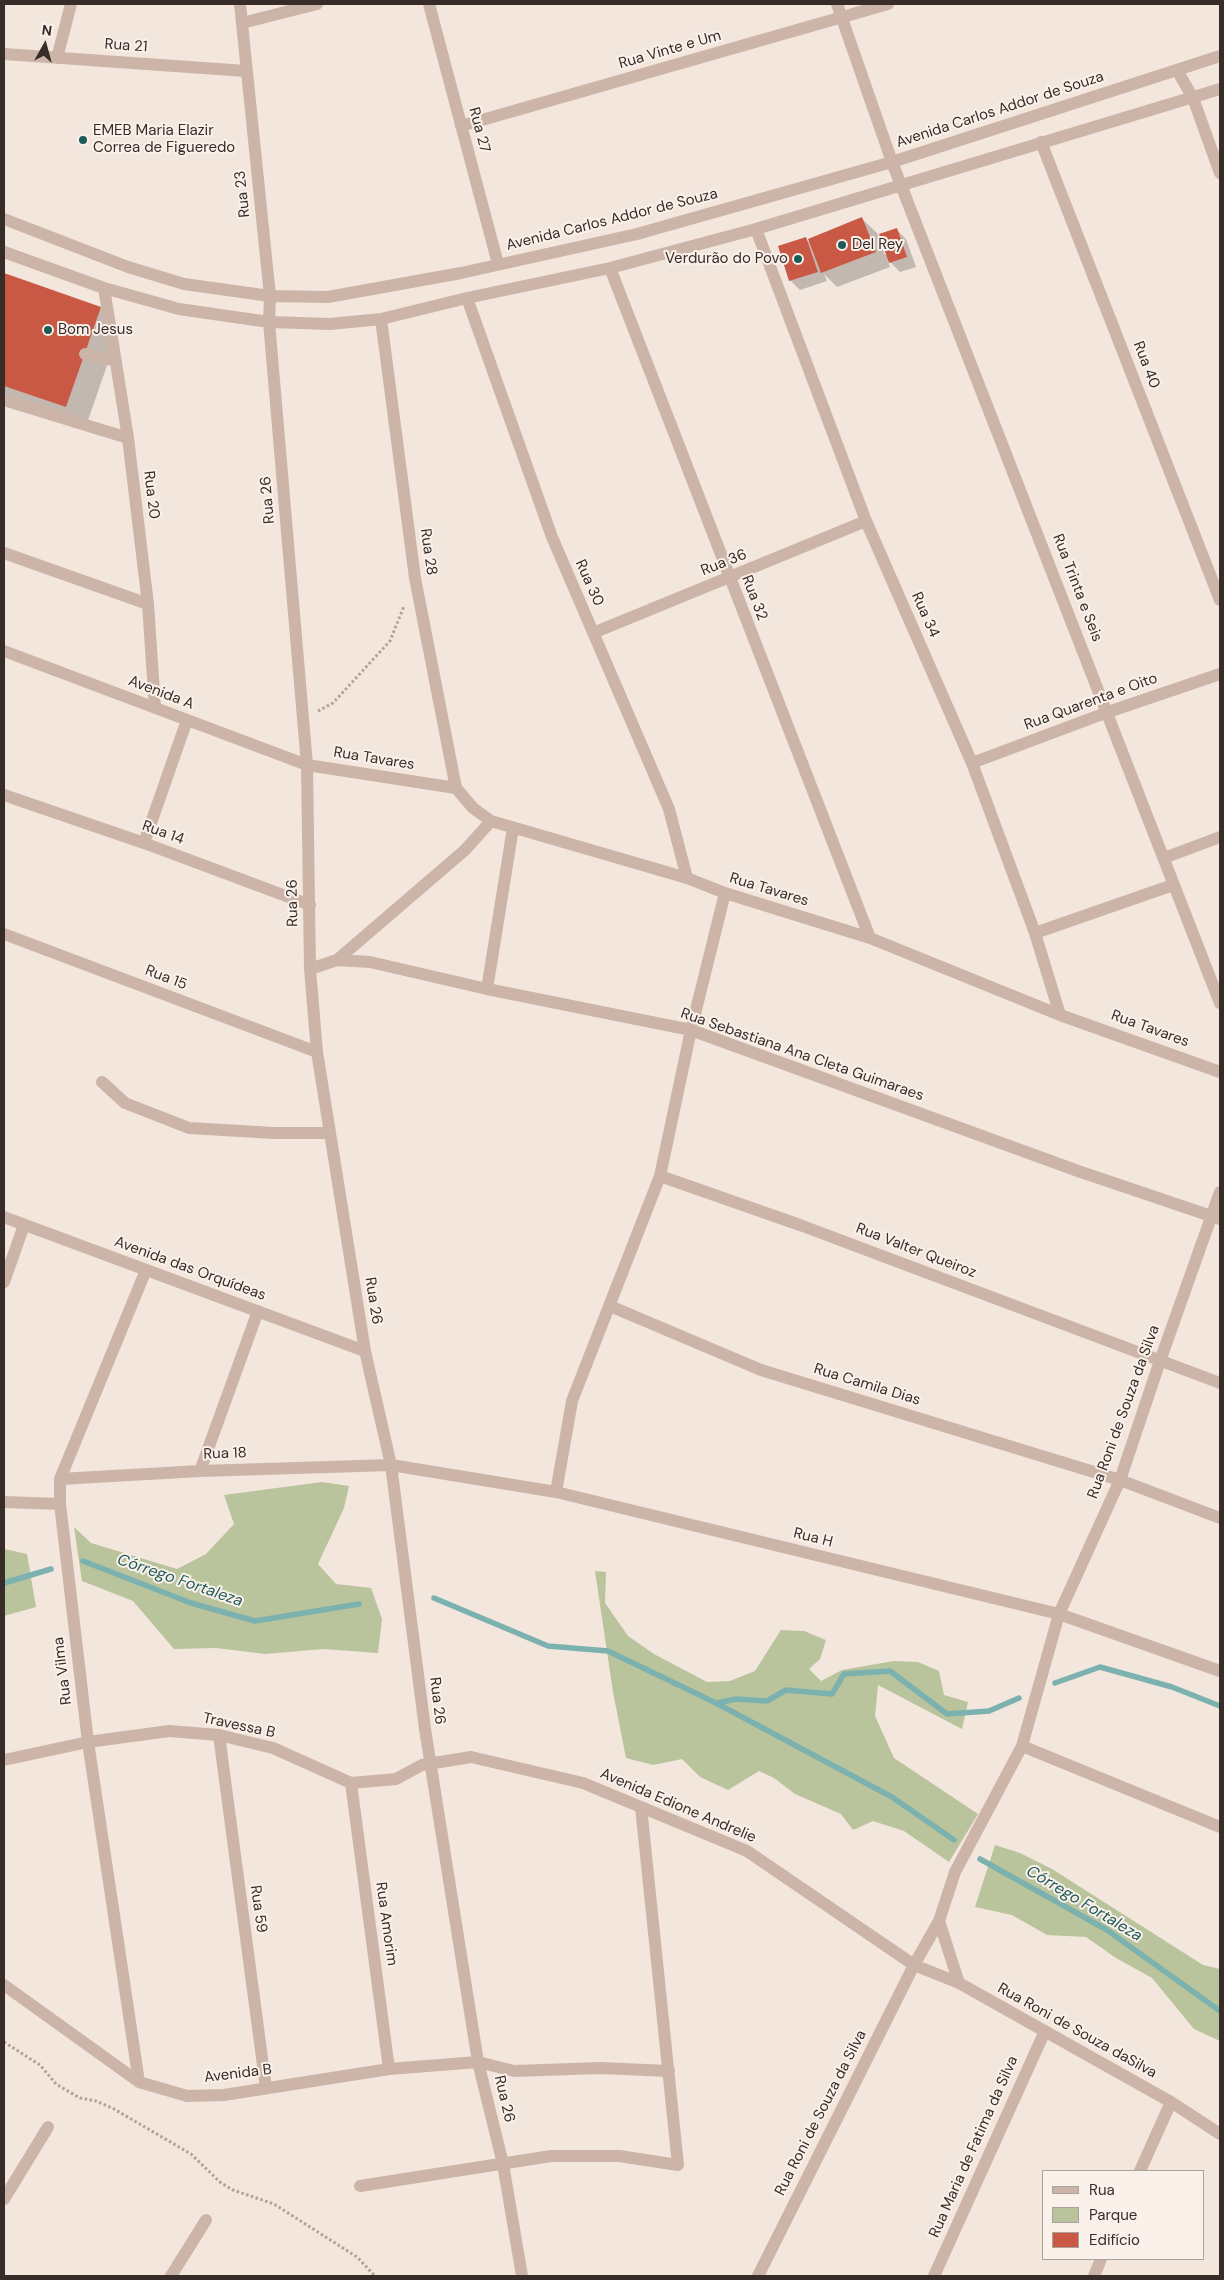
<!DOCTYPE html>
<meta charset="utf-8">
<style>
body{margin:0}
#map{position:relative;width:1224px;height:2280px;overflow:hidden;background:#f3e6dd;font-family:"DM Sans",sans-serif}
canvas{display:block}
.frame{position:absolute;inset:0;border:5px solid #382c29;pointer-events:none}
.legend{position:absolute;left:1042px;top:2170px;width:162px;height:90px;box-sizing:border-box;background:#faf1ea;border:1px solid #aca29d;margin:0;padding:6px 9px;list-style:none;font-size:15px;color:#382c29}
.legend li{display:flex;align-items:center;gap:10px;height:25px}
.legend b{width:25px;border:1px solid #aca29d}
.north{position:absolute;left:20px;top:20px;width:50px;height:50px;-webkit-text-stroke:4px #faf1ea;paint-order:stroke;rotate:7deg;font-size:14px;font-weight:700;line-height:20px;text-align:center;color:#382c29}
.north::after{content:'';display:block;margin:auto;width:18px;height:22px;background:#382c29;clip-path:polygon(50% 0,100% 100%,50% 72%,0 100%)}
</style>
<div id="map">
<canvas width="1224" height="2280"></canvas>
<div class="frame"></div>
<ul class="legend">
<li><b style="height:6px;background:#ccb5a8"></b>Rua</li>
<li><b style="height:14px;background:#b9c39c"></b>Parque</li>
<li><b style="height:14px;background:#c95845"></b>Edifício</li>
</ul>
<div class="north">N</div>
</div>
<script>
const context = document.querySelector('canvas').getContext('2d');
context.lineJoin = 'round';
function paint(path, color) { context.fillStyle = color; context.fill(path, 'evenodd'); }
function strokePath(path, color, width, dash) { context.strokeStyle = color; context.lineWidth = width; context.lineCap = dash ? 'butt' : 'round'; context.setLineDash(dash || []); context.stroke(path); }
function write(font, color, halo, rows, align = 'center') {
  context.font = font + ' "DM Sans",sans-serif'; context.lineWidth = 4; context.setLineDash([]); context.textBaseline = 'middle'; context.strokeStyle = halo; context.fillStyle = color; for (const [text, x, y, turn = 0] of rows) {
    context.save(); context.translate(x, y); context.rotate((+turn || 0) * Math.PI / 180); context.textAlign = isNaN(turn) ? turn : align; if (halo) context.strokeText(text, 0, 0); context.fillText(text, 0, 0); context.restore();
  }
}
paint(new Path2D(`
 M322,1482L349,1486L344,1508L318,1564L336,1584L371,1588L382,1619L378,1653L323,1649L265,1654L216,1648L174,1649L133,1601L82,1581L74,1527L91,1543L177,1569L206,1554L234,1524L224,1495Z
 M4,1549L27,1554L36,1607L4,1616Z
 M595,1571L606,1572L605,1603L628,1636L654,1654L707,1682L730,1681L755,1671L781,1630L804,1631L826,1640L820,1659L809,1669L821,1681L842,1670L894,1661L918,1662L939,1671L944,1695L968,1702L962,1729L878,1685L875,1716L894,1758L978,1814L949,1862L904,1831L873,1821L853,1830L841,1814L795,1794L774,1778L759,1771L728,1790L700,1777L682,1759L653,1765L626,1758L613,1692Z
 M995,1845L1020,1853L1052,1869L1203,1965L1220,1969V2041L1194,2029L1152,1978L1116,1958L1086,1937L1047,1935L1012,1915L975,1907Z`), '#b9c39c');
paint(new Path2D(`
 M862,219L877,233L885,255L887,254L896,229L906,239L916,267L900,272L887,259L890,267L837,287L824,274L827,281L800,290L790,280L805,238L811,244Z
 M4,275L100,308L120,328L86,426L4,398Z`), '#0003');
strokePath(new Path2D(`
 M83,1561L191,1603L255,1621L359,1604
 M4,1583L51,1569
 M434,1598L548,1646L608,1651L716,1703L892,1797L954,1840
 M1055,1683L1100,1667L1172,1687L1220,1706
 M717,1703L736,1699L767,1701L786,1690L832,1694L844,1674L890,1671L947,1714L989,1711L1019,1698
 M980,1859L1107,1930L1220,2011`), '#7bb1ae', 5.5);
paint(new Path2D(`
 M862,217L876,252L821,273L808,239Z
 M897,228L907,257L889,263L879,234Z
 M806,237L818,272L789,281L778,246Z
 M4,273L101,307L66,407L4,386Z`), '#c95845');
strokePath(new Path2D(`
 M318,711L333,703L390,641L404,606
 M4,2042L40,2065L56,2084L66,2090L80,2098L96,2101L114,2109L191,2154L221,2183L233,2190L274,2204L357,2257L375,2276`), '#b89f92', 3, [2.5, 2.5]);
strokePath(new Path2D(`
 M240,4L270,296L269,322L307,765L310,969L317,1052L365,1351L391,1465L425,1729L478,2062L503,2164L522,2276
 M429,4L498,264
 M837,4L892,162L1220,1003
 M242,23L317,4
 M4,54L246,71
 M57,58L71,4
 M1177,70L1193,98L1220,173
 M461,126L888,4
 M1041,142L1220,600
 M4,219L128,267L184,284L270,296L328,297L461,273L637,234L892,162L1220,56
 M756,229L866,521L972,763L1035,933L1060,1015
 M4,252L104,288L179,309L269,322L330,324L381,319L467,298L610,268L756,229L1220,89
 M610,268L870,938
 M104,288L128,438L148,604L155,708
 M467,298L552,537L669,809L687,878
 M381,319L415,578L456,788
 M85,354L116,361
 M4,400L128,438
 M4,553L148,604
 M593,633L866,521
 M4,651L307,765L456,788L473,808L491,821L687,878L725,893L870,938L1060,1015L1220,1072
 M972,763L1108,712L1220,674
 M4,795L144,843L310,905
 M144,843L187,720
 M1164,858L1220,837
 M1035,933L1173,885
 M4,934L317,1052
 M337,960L465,850L491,821
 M310,969L337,960L370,962L487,989L691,1030L1078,1171L1220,1219
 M487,989L513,828
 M102,1082L125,1103L189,1128L274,1133H330
 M660,1176L800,1225L1220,1383
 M4,1217L365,1351
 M4,1282L24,1225
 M610,1306L761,1370L1120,1480L1220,1518
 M200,1471L258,1311
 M60,1479L200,1471L391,1465L556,1492L1059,1614L1220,1671
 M556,1492L572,1401L660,1176L691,1030L725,893
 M4,1502L60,1504
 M219,1735L266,2088
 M1022,1746L1220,1827
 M4,1760L88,1742L169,1731L219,1735L273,1748L351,1783L396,1779L422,1765L471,1757L583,1783L747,1851L914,1965L959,1983L1171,2102L1220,2134
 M351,1783L389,2069
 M959,1983L939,1921L955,1872L1022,1746L1059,1614L1120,1480L1160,1361L1220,1192
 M4,1985L139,2082L187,2096L224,2095L389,2069L478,2062L514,2071L600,2068L669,2071
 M139,2082L88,1742L60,1504V1479L146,1270
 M1140,2171L1171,2102
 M360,2186L551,2156H619L678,2165L641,1807
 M4,2199L48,2127
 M171,2276L206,2220
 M758,2276L914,1965L939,1921
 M934,2276L1045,2031
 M1094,2276L1101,2259`), '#ccb5a8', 12);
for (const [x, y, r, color] of [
 [83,140,5,"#1d5b59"],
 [842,245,5,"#1d5b59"],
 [798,259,5,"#1d5b59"],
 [48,330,5,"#1d5b59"]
]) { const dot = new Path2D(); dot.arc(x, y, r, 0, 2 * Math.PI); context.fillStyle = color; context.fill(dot); strokePath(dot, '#faf1ea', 2); }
write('15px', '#382c29', '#faf1ea', [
 ["Rua 21",126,46,4],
 ["Rua Vinte e Um",670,50,-16],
 ["Avenida Carlos Addor de Souza",1000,110,-18],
 ["Rua 27",479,130,75],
 ["Rua 23",243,194,-96],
 ["Avenida Carlos Addor de Souza",612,220,-14],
 ["Rua 40",1146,365,69],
 ["Rua 20",151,495,83],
 ["Rua 26",268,500,-95],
 ["Rua 28",428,552,82],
 ["Rua 36",724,563,-22],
 ["Rua 30",589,583,66],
 ["Rua Trinta e Seis",1077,588,69],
 ["Rua 32",754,598,69],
 ["Rua 34",925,615,66],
 ["Avenida A",161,693,21],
 ["Rua Quarenta e Oito",1091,702,-20],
 ["Rua Tavares",374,759,9],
 ["Rua 14",163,833,20],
 ["Rua Tavares",769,890,17],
 ["Rua 26",293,903,-91],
 ["Rua 15",166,978,21],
 ["Rua Tavares",1150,1029,20],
 ["Rua Sebastiana Ana Cleta Guimaraes",802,1055,19],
 ["Rua Valter Queiroz",916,1251,21],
 ["Avenida das Orquídeas",190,1269,20],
 ["Rua 26",373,1301,81],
 ["Rua Camila Dias",867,1385,17],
 ["Rua Roni de Souza da Silva",1124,1412,-70],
 ["Rua 18",225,1454,-2],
 ["Rua H",813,1538,14],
 ["Rua Vilma",63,1671,-97],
 ["Rua 26",437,1701,83],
 ["Travessa B",239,1726,12],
 ["Avenida Edione Andrelie",678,1806,23],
 ["Rua 59",258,1909,82],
 ["Rua Amorim",386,1924,82],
 ["Rua Roni de Souza daSilva",1077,2031,29],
 ["Avenida B",238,2074,-7],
 ["Rua 26",504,2099,77],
 ["Rua Roni de Souza da Silva",821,2113,-63],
 ["Rua Maria de Fatima da Silva",974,2147,-66]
]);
write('15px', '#382c29', '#faf1ea', [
 ["EMEB Maria Elazir",93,131],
 ["Correa de Figueredo",93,148],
 ["Del Rey",852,245],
 ["Verdurão do Povo",788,259,"right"],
 ["Bom Jesus",58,330]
], 'left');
write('italic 16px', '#1d5b59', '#faf1ea', [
 ["Córrego Fortaleza",180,1581,19],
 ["Córrego Fortaleza",1084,1904,31]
]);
</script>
